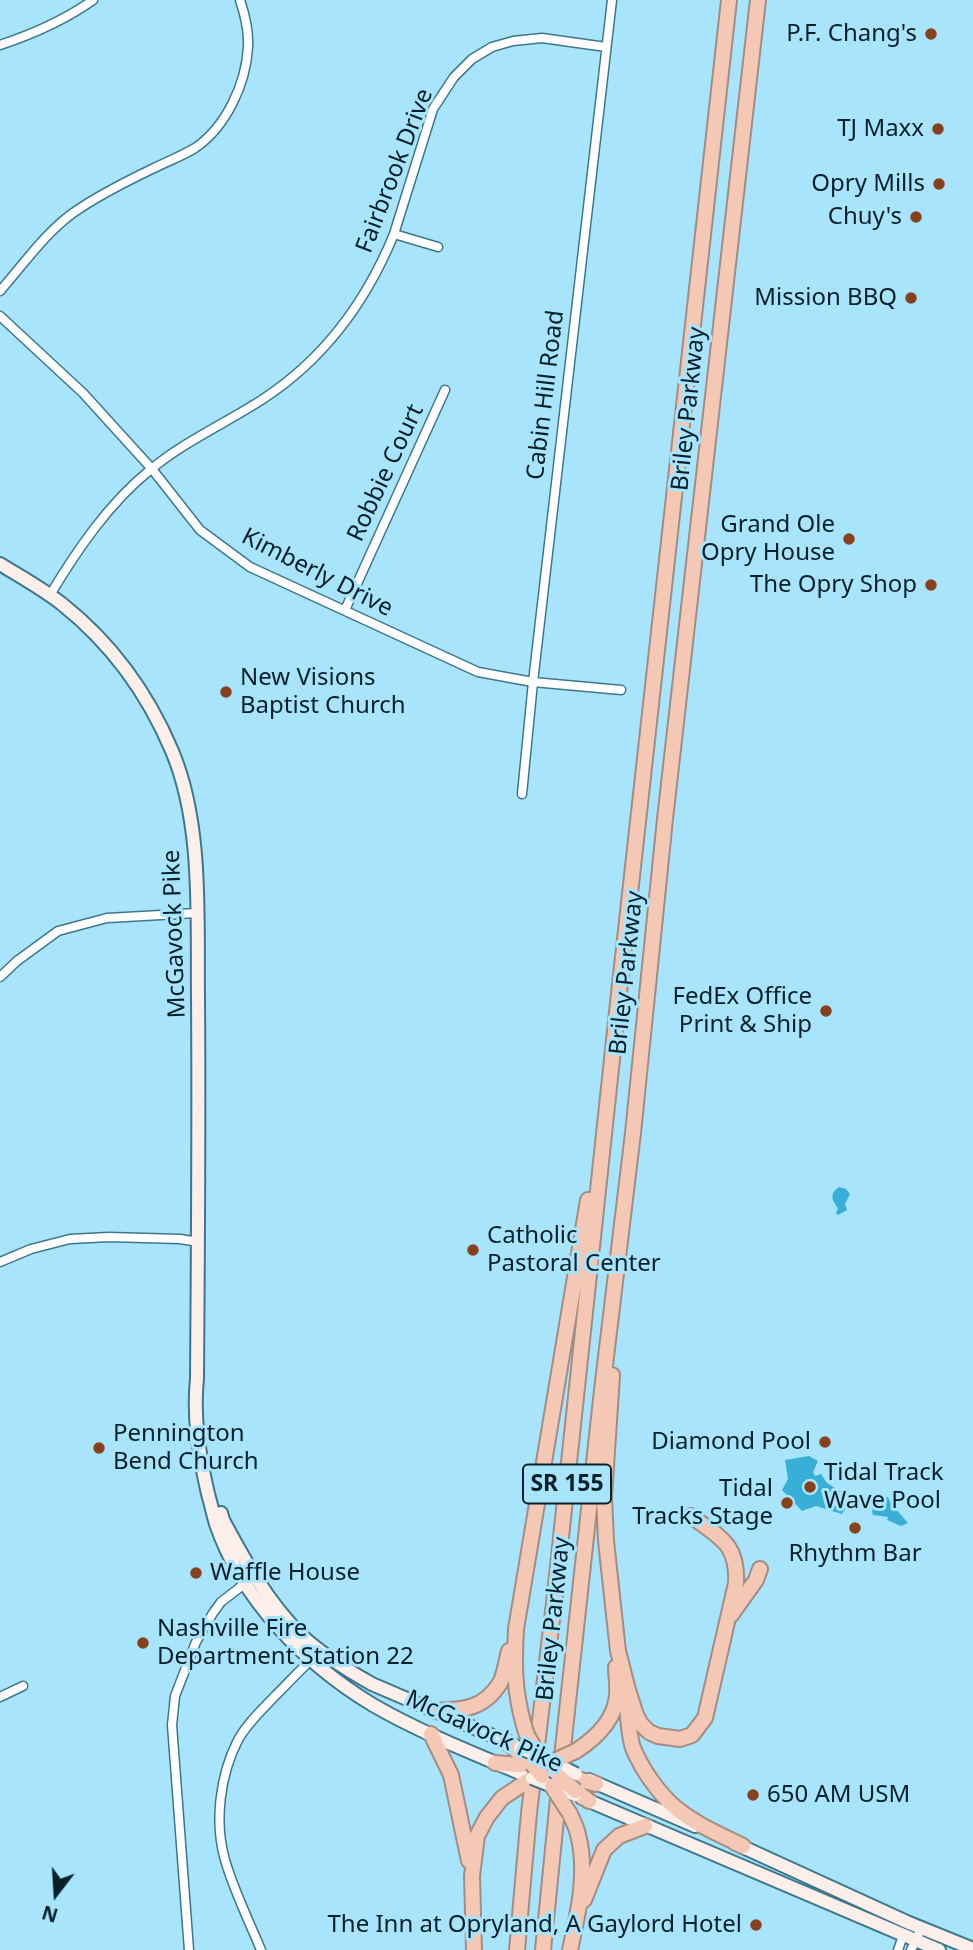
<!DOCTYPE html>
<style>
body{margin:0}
#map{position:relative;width:973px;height:1950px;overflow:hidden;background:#a8e4fc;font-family:"Noto Sans",sans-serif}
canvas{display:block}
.north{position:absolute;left:21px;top:1859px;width:70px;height:70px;-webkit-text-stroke:5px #a8e4fc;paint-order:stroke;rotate:197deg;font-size:19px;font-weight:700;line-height:28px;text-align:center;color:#082029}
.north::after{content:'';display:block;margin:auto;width:24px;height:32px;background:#082029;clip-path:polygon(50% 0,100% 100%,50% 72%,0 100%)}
</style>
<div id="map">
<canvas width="973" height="1950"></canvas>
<div class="north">N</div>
</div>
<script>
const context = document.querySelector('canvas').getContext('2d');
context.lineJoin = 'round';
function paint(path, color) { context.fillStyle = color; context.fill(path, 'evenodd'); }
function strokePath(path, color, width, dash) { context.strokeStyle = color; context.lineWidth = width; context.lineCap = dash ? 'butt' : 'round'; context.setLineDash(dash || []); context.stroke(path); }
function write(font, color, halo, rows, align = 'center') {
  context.font = font + ' "Noto Sans",sans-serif'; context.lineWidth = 6; context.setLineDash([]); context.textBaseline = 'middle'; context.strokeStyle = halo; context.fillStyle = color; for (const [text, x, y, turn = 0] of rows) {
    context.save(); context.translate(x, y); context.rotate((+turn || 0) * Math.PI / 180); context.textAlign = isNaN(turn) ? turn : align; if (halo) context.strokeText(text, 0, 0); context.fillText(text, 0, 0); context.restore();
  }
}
paint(new Path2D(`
 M839,1187L846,1189L850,1194L845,1204L847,1210L838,1215L836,1213L838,1208C832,1200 829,1194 839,1187Z
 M809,1456L818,1461L813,1472L815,1476L821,1474L827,1483L846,1495L848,1505L842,1514L816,1506L802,1511L782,1490L788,1479L785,1460Z
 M888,1497L890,1502L908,1523L901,1526L887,1520L888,1517L873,1515L872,1512L874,1504L872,1503L879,1499Z`), '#38afd7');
const street = new Path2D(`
 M0,45C33,34 65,20 93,0
 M394,234L438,247
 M0,291C23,265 45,233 73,213C97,196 125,182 152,169C166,162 182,156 195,148C226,127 246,84 248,47C249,31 245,15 240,0
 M0,316L83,393L152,469L200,530L250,567L478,672L533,682L621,690
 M50,595C77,550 109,503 150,470C185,441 226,423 263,399C324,359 367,300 394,234L433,109L454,77L472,59L492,47L513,41L542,38L606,47
 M345,610L445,390
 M522,794L533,682L612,0
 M0,977L17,961L58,931L107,918L197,913
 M0,1262L31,1249L70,1239L109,1237L180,1239L199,1242
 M0,1697L23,1686
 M189,1950L172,1725L175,1696L196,1642L213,1613L221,1602L247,1582
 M261,1950C249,1921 234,1891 225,1860C214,1822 220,1775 238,1740C248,1722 263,1709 276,1695C289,1682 301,1669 314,1657
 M898,1950L904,1933
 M911,1950L922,1927`);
const secondary = new Path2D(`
 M0,564C21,577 43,589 62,604C111,643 148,694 172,751C203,824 197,918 198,997C199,1124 198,1251 197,1378C193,1419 199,1454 208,1494C211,1504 213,1514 216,1524C242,1600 305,1664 373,1705C421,1733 480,1756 532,1778
 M221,1513L223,1520C245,1561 267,1601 300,1634C321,1654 347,1670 372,1684L514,1745
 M589,1780L695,1826
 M582,1798L939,1950
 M734,1843L909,1923L973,1949`);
const highway = new Path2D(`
 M612,1375L604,1497L606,1541L618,1651L628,1690L636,1715L641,1724L649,1732L658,1736L680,1739L692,1735L705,1718L736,1583C738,1543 719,1537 691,1516
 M731,1615L756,1580L760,1569
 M627,1705C628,1718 629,1736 633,1748C642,1770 659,1794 677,1809C697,1825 721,1835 743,1846
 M436,1711C463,1710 484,1709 500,1683C505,1674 506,1661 509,1651
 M524,1726C514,1689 514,1667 516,1629L588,1200
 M431,1734L451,1775L469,1861
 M506,1741L528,1761
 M576,1751C596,1738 615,1720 617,1695C618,1686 616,1676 616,1667
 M495,1763L517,1765L532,1764
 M561,1766L602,1390L633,1133L665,819L758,0
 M577,1779L596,1784
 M576,1791L589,1801
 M570,1814C573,1821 577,1828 578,1835C588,1871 578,1914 570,1950
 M584,1900L604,1850L619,1836L645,1826
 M474,1950L472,1876L477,1836L487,1817L502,1798L532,1778
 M517,1950L529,1813L554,1603L620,984L729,0
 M543,1950L559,1789`);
strokePath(street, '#3e778d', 11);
strokePath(secondary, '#3e778d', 16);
strokePath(highway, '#a18d84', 18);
strokePath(street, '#fff', 8);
strokePath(secondary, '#fceee9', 12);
strokePath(highway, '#f4c8b5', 14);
const secondaryBridge = new Path2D(`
 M520,1748L539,1756
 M552,1762L576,1774
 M532,1778L575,1795`);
const highwayBridge = new Path2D(`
 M524,1726L527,1735L539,1756
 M552,1762L576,1751
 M532,1764L542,1776
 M558,1776L576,1791
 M552,1786L570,1814`);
strokePath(secondaryBridge, '#3e778d', 16, []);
strokePath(highwayBridge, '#a18d84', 18, []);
strokePath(secondaryBridge, '#fceee9', 12);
strokePath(highwayBridge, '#f4c8b5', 14);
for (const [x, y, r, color] of [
 [931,34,7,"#88411d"],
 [938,129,7,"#88411d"],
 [939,184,7,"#88411d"],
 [916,217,7,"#88411d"],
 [911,298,7,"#88411d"],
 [849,539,7,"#88411d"],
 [931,585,7,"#88411d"],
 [226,692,7,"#88411d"],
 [826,1011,7,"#88411d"],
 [473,1250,7,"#88411d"],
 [825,1442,7,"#88411d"],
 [99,1448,7,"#88411d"],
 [810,1487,7,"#88411d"],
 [787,1503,7,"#88411d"],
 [855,1528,7,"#88411d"],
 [196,1573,7,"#88411d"],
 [143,1643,7,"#88411d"],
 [753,1795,7,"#88411d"],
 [756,1925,7,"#88411d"]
]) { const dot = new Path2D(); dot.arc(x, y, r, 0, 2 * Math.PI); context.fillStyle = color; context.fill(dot); strokePath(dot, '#a8e4fc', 2.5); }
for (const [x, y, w] of [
 [567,1484,88]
]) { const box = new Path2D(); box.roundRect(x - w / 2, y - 19.5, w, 39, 5); context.fillStyle = '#a8e4fc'; context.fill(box); strokePath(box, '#082029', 2); }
write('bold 23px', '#082029', null, [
 ["SR 155",567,1484]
]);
write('24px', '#082029', '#a8e4fc', [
 ["P.F. Chang's",917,34],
 ["TJ Maxx",924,129],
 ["Opry Mills",925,184],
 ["Chuy's",902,217],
 ["Mission BBQ",897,298],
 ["Grand Ole",835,525],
 ["Opry House",835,553],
 ["The Opry Shop",917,585],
 ["New Visions",240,678,"left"],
 ["Baptist Church",240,706,"left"],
 ["FedEx Office",812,997],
 ["Print & Ship",812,1025],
 ["Catholic",487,1236,"left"],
 ["Pastoral Center",487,1264,"left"],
 ["Pennington",113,1434,"left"],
 ["Bend Church",113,1462,"left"],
 ["Diamond Pool",811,1442],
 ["Tidal Track",824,1473,"left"],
 ["Wave Pool",824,1501,"left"],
 ["Tidal",773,1489],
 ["Tracks Stage",773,1517],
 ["Rhythm Bar",855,1554,"center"],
 ["Waffle House",210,1573,"left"],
 ["Nashville Fire",157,1629,"left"],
 ["Department Station 22",157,1657,"left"],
 ["650 AM USM",767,1795,"left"],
 ["The Inn at Opryland, A Gaylord Hotel",742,1925]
], 'right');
write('24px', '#082029', '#a8e4fc', [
 ["Fairbrook Drive",395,171,-69],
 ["Cabin Hill Road",546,395,-83],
 ["Briley Parkway",689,409,-84],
 ["Robbie Court",386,473,-65],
 ["Kimberly Drive",317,573,27],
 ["McGavock Pike",175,934,-92],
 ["Briley Parkway",627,973,-84],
 ["Briley Parkway",554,1619,-84],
 ["McGavock Pike",484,1732,24]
]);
</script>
